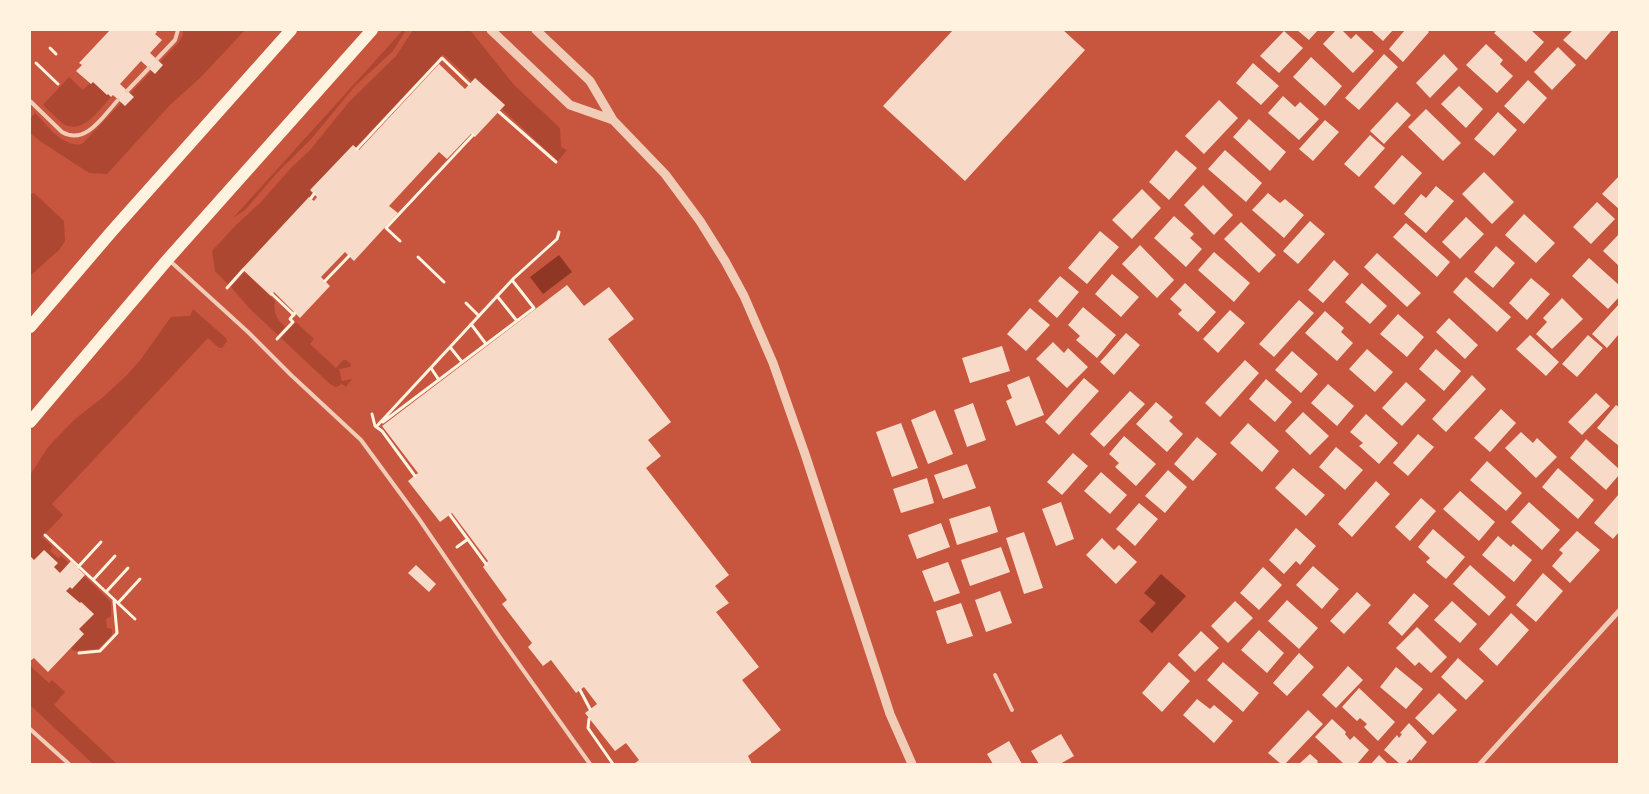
<!DOCTYPE html>
<style>
body{margin:0}
#map{position:relative;width:1649px;height:794px;overflow:hidden;background:#c8553d;font-family:"Titillium Web",sans-serif}
canvas{display:block}
.frame{position:absolute;inset:0;border:31px solid #fff3e0;pointer-events:none}
</style>
<div id="map">
<canvas width="1649" height="794"></canvas>
<div class="frame"></div>
</div>
<script>
const context = document.querySelector('canvas').getContext('2d');
context.lineJoin = 'round';
function paint(path, color) { context.fillStyle = color; context.fill(path, 'evenodd'); }
function strokePath(path, color, width, dash) { context.strokeStyle = color; context.lineWidth = width; context.lineCap = dash ? 'butt' : 'round'; context.setLineDash(dash || []); context.stroke(path); }
paint(new Path2D(`
 M183,30H245L201,77L170,105L107,174L89,173L40,141L30,133V119L35,113C47,125 63,148 82,144L179,42L183,35Z
 M403,30H406L393,51L355,86L312,138L277,173L245,210L233,218Z
 M413,30H470L514,85L560,128L561,147L567,150L558,161L502,109L505,105L476,78L472,81L444,55H442L228,284L215,271L212,251L236,225L260,203L291,168L310,150L349,102L396,56Z
 M70,76V78L83,90L90,83L91,84L93,82L107,95L108,94L111,97C99,110 83,135 63,124L43,105Z
 M34,193L64,221L65,241L60,249L30,276V194Z
 M245,272L275,301C273,313 277,319 285,327L278,335L250,309L231,287Z
 M193,309L226,338L227,341L222,348H219L208,338L52,504L63,515L42,537L53,547L50,551L58,558L61,556L69,563L60,573L54,567L57,563L44,550L34,560L30,556V475L48,447L75,419L102,398L127,375L141,359L171,317L190,316Z
 M296,322L314,339L310,344L336,368L343,360H346L351,364L350,367L339,369L342,381L352,379L346,387L342,384L336,387L330,384L281,338Z
 M84,576L111,602V616L106,619L107,628L112,629V635L98,649L74,651L71,648L84,634L79,629L94,614L82,602L80,603L66,591L70,587L72,589Z
 M30,666L49,683L52,680L65,692L54,705L117,764H93L30,705Z`), '#ae4732');
paint(new Path2D(`
 M559,255L572,272L543,294L530,277Z
 M1161,574L1186,596L1152,633L1139,621L1156,603L1144,593Z`), '#8f3625');
paint(new Path2D(`
 M110,30H155L157,32L155,34L162,40L150,53L163,65L155,74L141,61L120,84L134,97L125,106L113,95L111,97L108,94L107,95L93,82L91,84L76,71L82,65L79,63Z
 M953,30H1063L1085,50L965,181L883,106Z
 M1297,30H1318L1309,40Z
 M1336,30H1342L1351,39L1356,34L1374,51L1353,73L1323,44Z
 M1371,30H1393L1383,41Z
 M1405,30H1427L1429,32L1403,62L1389,49Z
 M1497,30H1531L1544,42L1526,62L1494,33Z
 M1573,30H1612L1586,60L1563,40Z
 M1284,31L1303,48L1279,73L1260,56Z
 M1486,44L1503,60L1500,64L1513,76L1497,93L1466,65Z
 M1558,47L1576,65L1552,90L1534,72Z
 M1384,54L1398,67L1359,110L1345,98Z
 M1444,54L1458,69L1430,98L1416,83Z
 M1311,57L1342,86L1325,106L1293,77Z
 M1253,63L1279,86L1261,105L1236,83Z
 M439,64L465,89L475,78L505,105L475,137L471,134L447,159L439,152L389,206L398,213L354,261L345,252L321,277L330,286L300,318L274,292L271,296L242,269L309,197L314,201L317,197L310,190L353,145L359,150Z
 M1528,80L1547,98L1524,124L1504,106Z
 M1459,86L1483,109L1466,128L1441,104Z
 M1283,96L1295,107L1300,102L1319,119L1299,140L1268,113Z
 M1219,100L1238,118L1204,154L1185,136Z
 M1397,102L1411,115L1384,144L1370,131Z
 M1426,109L1461,143L1443,161L1408,127Z
 M1498,112L1517,130L1494,156L1474,139Z
 M1249,119L1286,152L1270,171L1233,137Z
 M1325,120L1339,132L1313,161L1299,149Z
 M1370,135L1385,148L1359,177L1344,164Z
 M1176,150L1197,168L1169,200L1149,182Z
 M1225,150L1262,183L1246,202L1208,169Z
 M1402,155L1422,173L1394,205L1374,187Z
 M1484,172L1514,202L1492,224L1462,194Z
 M1619,176V209L1602,194Z
 M1203,185L1233,215L1214,235L1184,205Z
 M1436,186L1454,201L1426,233L1404,214L1421,194L1426,198Z
 M1142,189L1161,208L1132,239L1112,220Z
 M1268,193L1280,203L1285,199L1304,215L1284,238L1252,210Z
 M1597,202L1615,219L1591,244L1573,227Z
 M1524,214L1555,243L1536,263L1505,235Z
 M1174,216L1194,234L1190,238L1202,249L1186,267L1154,238Z
 M1466,217L1484,234L1460,259L1442,242Z
 M1310,221L1325,234L1298,264L1283,251Z
 M1241,222L1276,255L1259,273L1224,239Z
 M1406,223L1450,262L1437,277L1393,237Z
 M1100,231L1119,247L1087,284L1068,268Z
 M1619,234V266L1603,251Z
 M1140,245L1174,280L1157,298L1122,264Z
 M1496,246L1515,263L1493,288L1474,272Z
 M1214,252L1250,283L1234,302L1198,270Z
 M1377,253L1421,293L1407,307L1364,267Z
 M1589,258L1619,285V297L1608,309L1572,276Z
 M1334,260L1349,274L1323,303L1308,290Z
 M1112,274L1139,297L1121,317L1095,294Z
 M1060,276L1079,292L1057,318L1038,301Z
 M1466,277L1511,317L1497,332L1453,292Z
 M1531,278L1550,294L1527,320L1509,303Z
 M1185,283L1216,312L1198,332L1178,314L1182,310L1170,299Z
 M1362,283L1387,306L1370,324L1345,302Z
 M567,285L584,306L609,287L634,319L608,339L671,422L648,440L661,456L646,468L729,575L715,586L729,603L716,612L759,667L742,680L781,730L748,756L752,764H634L639,760L626,743L615,751L585,713L597,704L584,687L576,693L551,660L543,666L528,647L532,643L502,604L507,600L483,567L488,561L452,513L440,522L408,481L418,473L382,426Z
 M1562,298L1583,319L1552,349L1536,334L1547,322L1543,318Z
 M1299,300L1314,313L1274,357L1259,344Z
 M1619,304V334L1607,348L1592,334Z
 M1083,307L1116,335L1097,358L1076,340L1080,336L1068,325Z
 M1030,308L1050,325L1026,351L1007,334Z
 M1230,310L1245,323L1218,353L1203,339Z
 M1325,311L1344,328L1341,332L1353,343L1337,361L1305,333Z
 M1398,314L1424,337L1407,357L1380,334Z
 M1449,318L1478,345L1465,359L1436,332Z
 M1126,333L1140,345L1114,375L1100,362Z
 M1530,335L1559,362L1546,376L1516,349Z
 M1588,335L1603,348L1577,377L1562,364Z
 M1053,342L1064,353L1068,348L1088,367L1067,388L1036,359Z
 M1002,346L1010,371L970,383L962,358Z
 M1367,349L1393,372L1375,392L1349,369Z
 M1436,349L1461,371L1444,391L1419,369Z
 M1292,351L1318,374L1301,393L1275,370Z
 M1245,360L1259,373L1220,417L1205,403Z
 M1472,375L1486,389L1446,432L1432,419Z
 M1029,376L1044,415L1016,426L1006,401L1012,398L1007,385Z
 M1084,378L1099,391L1059,435L1045,422Z
 M1266,379L1292,402L1275,422L1249,399Z
 M1406,382L1426,400L1402,426L1382,408Z
 M1328,384L1354,406L1337,426L1311,403Z
 M1130,391L1145,404L1104,447L1090,434Z
 M1596,393L1610,406L1582,435L1568,422Z
 M1156,402L1173,417L1169,421L1183,434L1167,452L1136,424Z
 M973,403L986,440L967,447L954,410Z
 M1616,405L1619,407V446L1597,428Z
 M1501,409L1516,423L1490,452L1474,438Z
 M935,410L953,454L928,464L911,420Z
 M1303,412L1329,436L1310,455L1285,431Z
 M1366,414L1398,443L1379,464L1359,446L1363,443L1350,432Z
 M901,423L918,468L892,477L876,432Z
 M1248,423L1279,451L1262,472L1230,443Z
 M1521,432L1533,443L1537,438L1557,457L1536,478L1505,448Z
 M1418,434L1434,447L1408,476L1393,463Z
 M1124,436L1156,464L1136,486L1115,467L1119,463L1109,454Z
 M1197,437L1217,454L1193,481L1174,464Z
 M1586,439L1619,469V475L1606,490L1570,458Z
 M1336,447L1363,470L1345,490L1319,467Z
 M1073,453L1088,466L1062,495L1047,482Z
 M1487,461L1522,493L1506,511L1470,480Z
 M967,464L976,488L943,499L934,475Z
 M1293,468L1325,495L1306,516L1275,488Z
 M1558,468L1594,500L1578,519L1542,487Z
 M1168,470L1187,487L1165,513L1145,496Z
 M1101,472L1127,495L1110,514L1084,491Z
 M927,478L934,503L901,513L893,489Z
 M1376,481L1390,494L1352,537L1338,524Z
 M1460,491L1495,522L1479,541L1443,509Z
 M1619,494V532L1613,539L1594,523Z
 M1421,498L1436,511L1410,541L1395,527Z
 M1061,502L1074,539L1056,546L1042,509Z
 M1529,502L1560,530L1542,550L1511,522Z
 M1139,503L1158,519L1135,546L1116,529Z
 M990,506L998,532L957,545L949,519Z
 M941,523L950,547L917,559L908,535Z
 M1296,528L1316,546L1300,565L1296,561L1284,574L1269,560Z
 M1433,529L1465,557L1446,579L1426,562L1430,558L1418,547Z
 M1577,531L1600,550L1570,583L1552,566L1563,553L1559,550Z
 M1024,532L1043,588L1024,594L1006,538Z
 M1498,536L1511,547L1513,544L1532,560L1514,582L1482,555Z
 M1102,538L1114,550L1119,545L1137,562L1116,584L1086,555Z
 M1001,547L1010,572L970,586L961,560Z
 M44,550L58,563L54,567L60,573L71,561L85,575L72,589L70,587L66,591L80,603L81,602L94,614L79,629L84,634L48,672L34,658L30,661V556L34,560Z
 M948,562L960,593L934,602L922,571Z
 M416,565L436,584L429,592L408,573Z
 M1470,565L1506,597L1489,616L1453,584Z
 M1313,566L1339,589L1322,609L1296,585Z
 M1263,567L1282,585L1259,610L1240,593Z
 M1543,573L1563,591L1536,622L1516,605Z
 M1000,591L1012,623L986,632L975,600Z
 M1357,592L1371,605L1344,634L1330,621Z
 M1414,593L1429,606L1402,636L1388,623Z
 M1287,600L1318,628L1299,649L1268,621Z
 M1235,601L1253,618L1228,643L1211,626Z
 M1452,601L1477,624L1460,643L1434,620Z
 M961,603L973,636L947,644L936,611Z
 M1511,613L1529,630L1497,666L1479,649Z
 M1417,627L1447,657L1431,673L1419,662L1415,666L1396,648Z
 M1259,630L1284,653L1267,673L1241,650Z
 M1201,631L1219,648L1195,672L1178,655Z
 M1299,653L1314,667L1287,696L1273,683Z
 M1458,658L1484,681L1466,700L1441,677Z
 M1169,662L1190,681L1162,712L1142,693Z
 M1223,662L1259,693L1243,712L1207,680Z
 M1348,666L1363,680L1336,708L1322,695Z
 M1396,667L1423,689L1406,709L1380,687Z
 M1359,688L1395,722L1378,741L1364,727L1367,724L1360,718L1357,721L1342,707Z
 M1439,693L1457,710L1433,735L1415,718Z
 M1197,699L1210,709L1214,705L1233,721L1214,743L1183,715Z
 M1308,710L1323,724L1285,764H1281L1268,753Z
 M1332,719L1346,732L1345,734L1350,740L1354,736L1369,750L1357,764H1344L1315,737Z
 M1409,723L1427,742L1411,761L1410,759L1405,764H1400L1384,750L1397,735L1399,738L1402,734L1400,733Z
 M1061,734L1074,756L1060,764H1039L1031,751Z
 M1009,741L1022,764H993L987,754Z
 M1310,754L1318,761L1317,762L1320,764H1299Z
 M1379,755L1388,764H1371Z`), '#f7dbc8');
strokePath(new Path2D(`
 M50,48L56,54
 M36,63L58,84
 M499,112L556,162
 M357,149L442,58L469,84
 M311,198L314,194
 M386,228L473,135
 M386,228L400,241
 M418,257L444,282
 M325,281L349,256
 M227,288L243,270
 M272,294L294,315
 M497,296L517,321
 M466,303L479,316
 M471,324L486,344
 M277,339L293,322L290,319L295,313
 M450,347L462,362
 M431,368L439,380
 M372,414L375,426L382,431L415,476
 M383,422L534,308L512,280
 M376,427L514,278L557,239L559,232
 M450,515L486,564
 M45,535L135,619
 M457,547L468,539
 M78,567L101,542
 M93,580L115,556
 M106,592L128,568
 M118,603L140,579
 M79,653L100,651L117,633L114,601
 M580,690L590,709
 M589,719L588,728L613,764`), '#fff3e0', 3);
strokePath(new Path2D(`
 M157,59L175,40L178,30
 M127,91L149,68
 M30,101L62,132C86,146 104,115 118,100
 M170,261L248,332L291,375L361,440L419,519L501,639L590,764
 M995,675L1012,710
 M30,729L69,764`), '#f1ccb7', 4);
strokePath(new Path2D(`
 M1480,764L1619,611`), '#f1ccb7', 5);
strokePath(new Path2D(`
 M491,30L570,105L613,120
 M536,30L590,81L613,120L665,174L700,221L725,261L744,296L773,363L805,454L890,714L912,764`), '#f1ccb7', 9);
strokePath(new Path2D(`
 M30,327L112,231L291,30
 M30,422L168,259L372,30`), '#fff3e0', 12);
</script>
